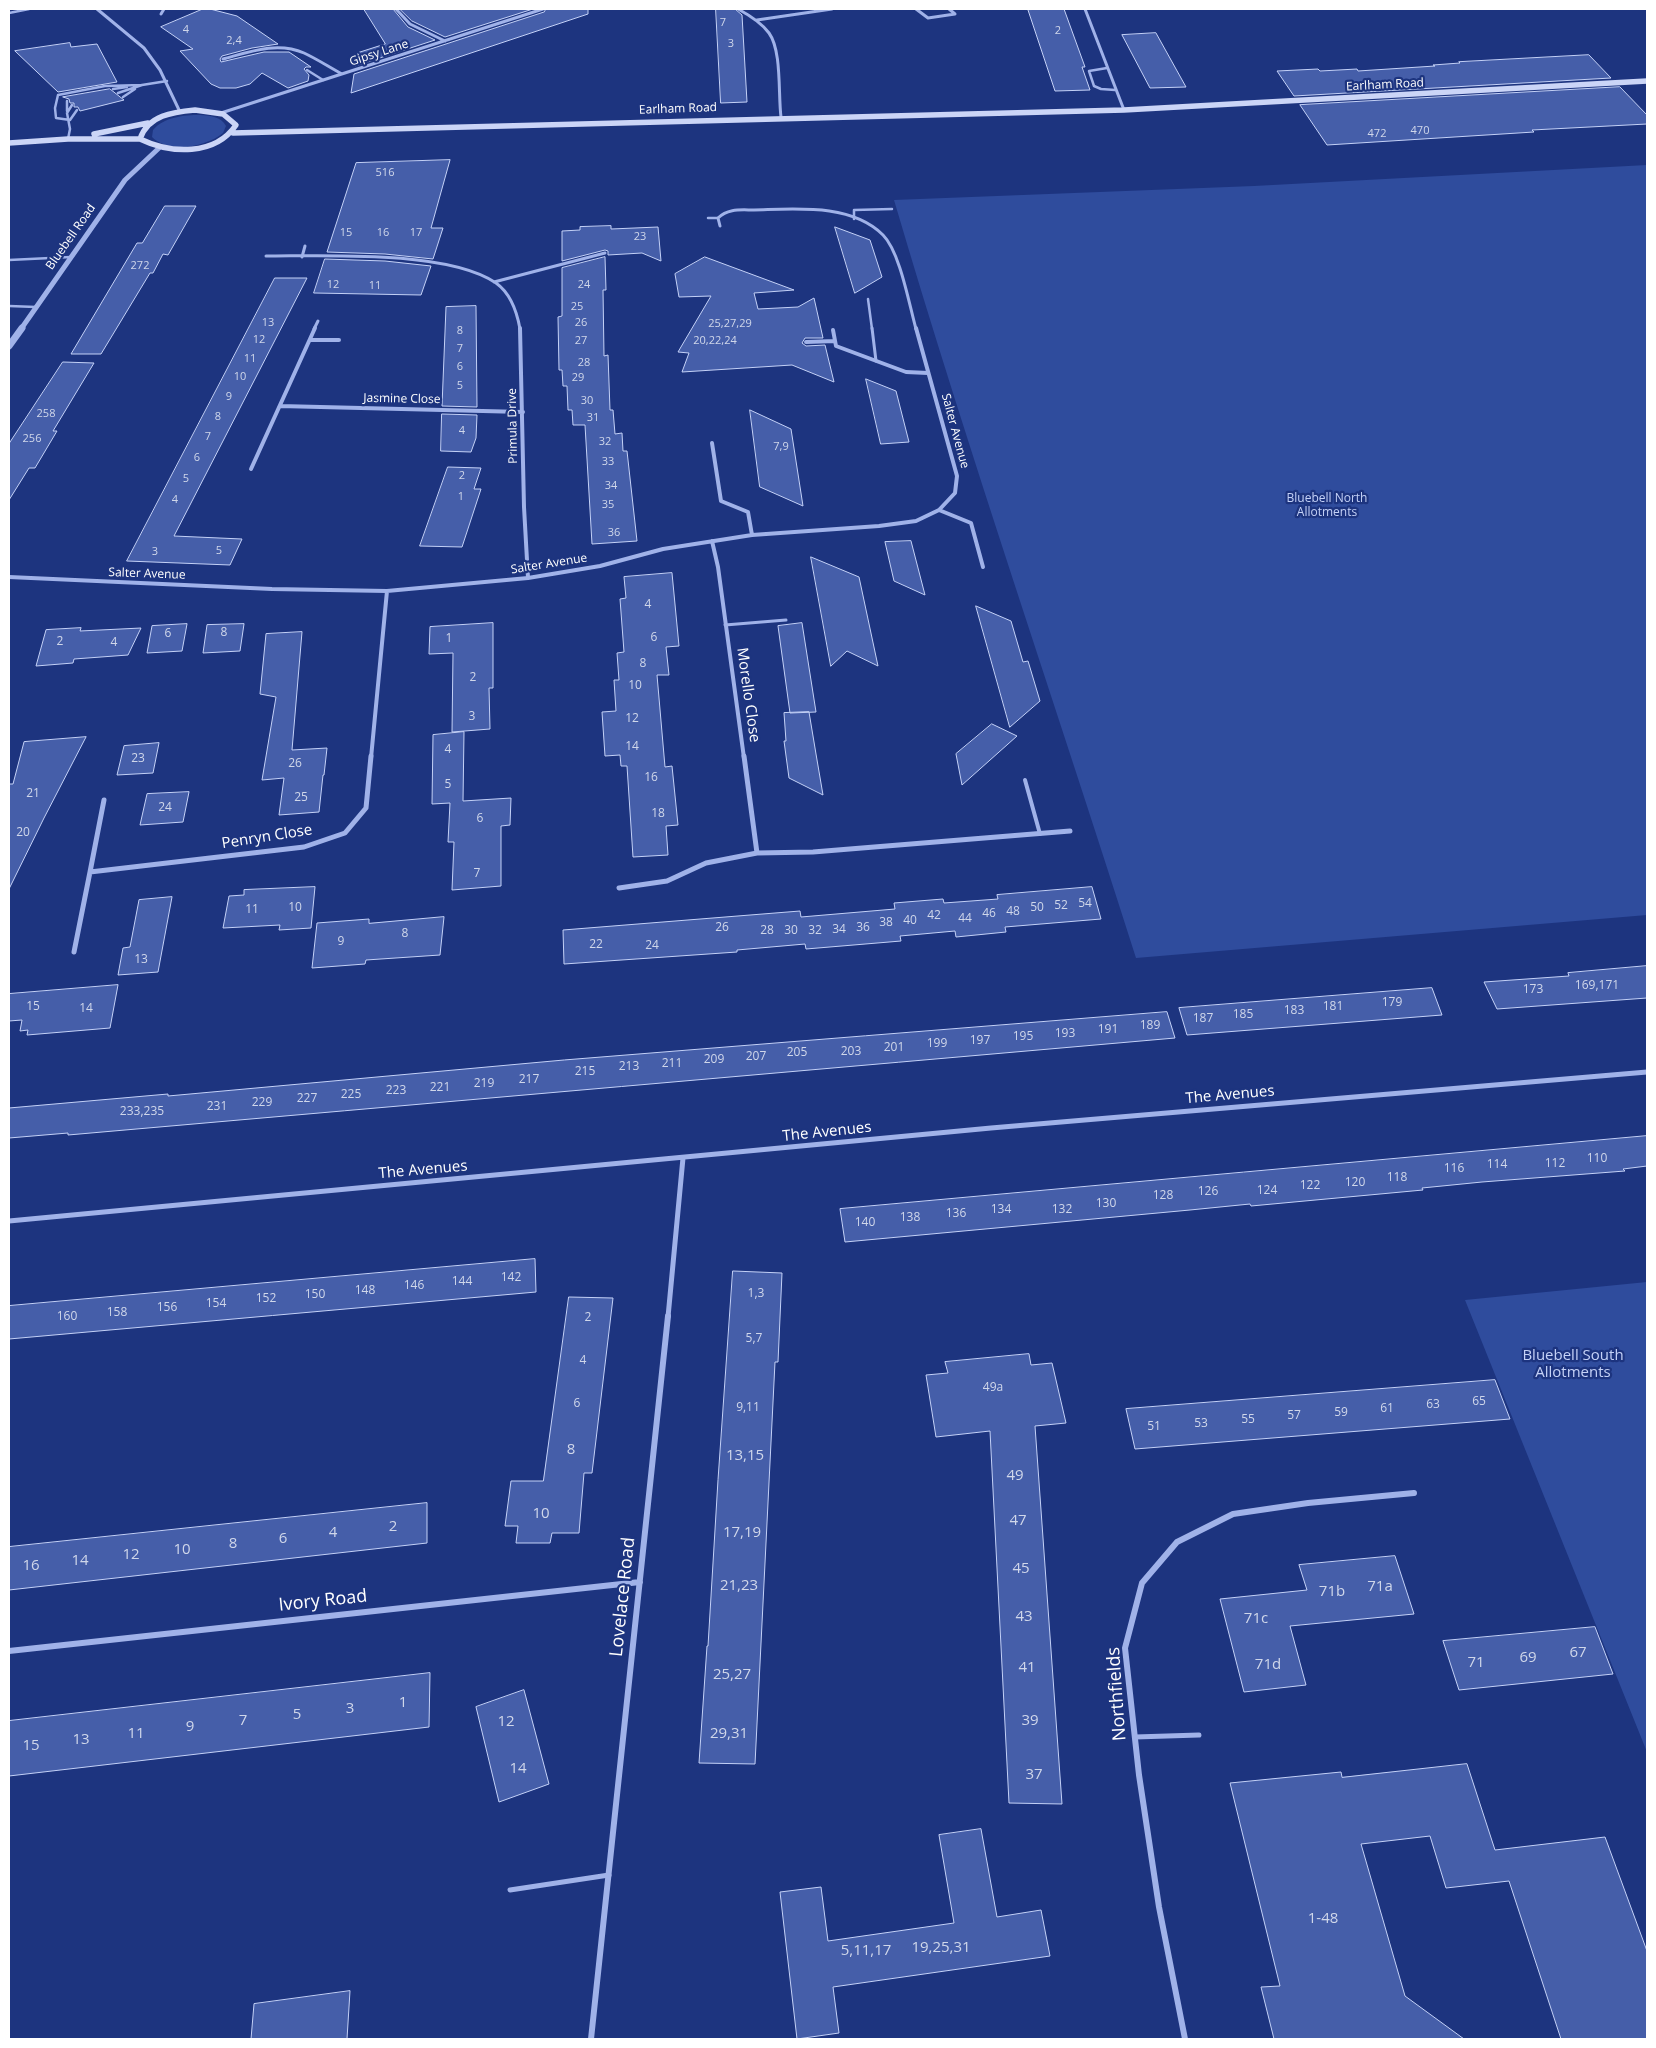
<!DOCTYPE html>
<style>
body{margin:0}
#map{position:relative;width:1656px;height:2048px;overflow:hidden;background:#1d347f;font-family:"Open Sans",sans-serif}
canvas{display:block}
.frame{position:absolute;inset:0;border:10px solid #fff;pointer-events:none}
</style>
<div id="map">
<canvas width="1656" height="2048"></canvas>
<div class="frame"></div>
</div>
<script>
const context = document.querySelector('canvas').getContext('2d');
context.lineJoin = 'round';
function paint(path, color) { context.fillStyle = color; context.fill(path, 'evenodd'); }
function strokePath(path, color, width, dash) { context.strokeStyle = color; context.lineWidth = width; context.lineCap = dash ? 'butt' : 'round'; context.setLineDash(dash || []); context.stroke(path); }
function write(font, color, halo, rows, align = 'center') {
  context.font = font + ' "Open Sans",sans-serif'; context.lineWidth = 4.5; context.setLineDash([]); context.textBaseline = 'middle'; context.strokeStyle = halo; context.fillStyle = color; for (const [text, x, y, turn = 0] of rows) {
    context.save(); context.translate(x, y); context.rotate((+turn || 0) * Math.PI / 180); context.textAlign = isNaN(turn) ? turn : align; if (halo) context.strokeText(text, 0, 0); context.fillText(text, 0, 0); context.restore();
  }
}
paint(new Path2D(`
 M200,115C210,116 221,116 226,126L223,133C206,147 169,154 152,137L153,130C164,117 184,115 200,115Z
 M1647,165V915L1136,958C1056,705 969,455 894,200L1254,186Z
 M1647,1282V1752L1465,1300Z`), '#2f4c9d');
const building = new Path2D(`
 M203,9H210L237,16L278,44L252,48L222,56L220,59L221,62L264,52H289L311,67H306L304,69L309,75L308,81L288,88L262,73L250,84L236,88H220L211,84L180,51L193,49L161,27Z
 M364,9H393L408,27L435,40L355,66L357,53L385,44Z
 M400,9H533L445,37L412,21Z
 M546,9H588V14L351,93L354,74L544,12Z
 M716,9H735L742,15L747,102L721,103Z
 M1064,9L1085,67H1082L1090,90L1055,91L1028,10Z
 M1156,33L1186,87L1150,88L1122,35Z
 M70,43L71,47L97,44L117,82L58,92L15,51Z
 M1589,55L1611,78L1294,96L1277,71L1318,69L1320,71L1357,69L1358,71L1435,66L1433,65L1460,63L1459,62Z
 M1620,87L1647,115V124L1532,130L1534,132L1327,145L1300,105Z
 M110,89L124,100L80,111L78,107H74V103H70L69,99L63,97Z
 M450,160L431,228H443L433,259L385,254L327,252L356,163Z
 M165,206H196L168,255L163,254L153,273H150L101,354H71L137,243H142Z
 M611,226V229L658,227L661,261L642,253L608,255V251L605,250L562,261V231L580,230V227Z
 M835,227L870,240L882,277L855,293Z
 M605,257L606,290H603L604,356L608,355L610,410H613L615,434L622,433L623,451H627L637,541L592,544L585,425H573L572,410H568L567,386H563L562,370H559L558,317L562,316V268Z
 M705,257L794,290L754,293L758,309L798,307L814,298L823,338H805L802,343L806,346L825,345L834,382L792,365L682,372L689,353L678,352L711,296L679,297L675,274Z
 M325,259L385,261L431,266L421,295L314,293Z
 M275,278H307L174,536L242,539L230,565L127,561Z
 M476,306L477,407L442,406L446,307Z
 M63,362L94,363L53,431H57L35,468H29L9,500V444Z
 M866,379L896,391L909,442L881,444Z
 M750,410L791,429L803,506L760,487Z
 M442,414L477,415L476,438L471,452L441,451Z
 M448,467L481,468L474,489H481L462,547L420,546Z
 M911,541L925,595L894,581L885,542Z
 M811,557L859,577L878,666L847,651L831,666Z
 M672,573L679,646L666,647L669,675H657L665,767L672,766L678,825L666,826L668,855L633,857L627,766H621L620,755L605,756L602,712L616,711L614,680H619L617,653L624,652L620,599L626,598L624,577Z
 M976,606L1011,621L1023,662L1028,661L1040,701L1010,727Z
 M493,623V688H489L490,729L452,732L453,653L429,654L430,627Z
 M802,623L816,712L790,713L778,626Z
 M187,624L182,651L147,653L152,626Z
 M244,624L240,651L203,653L207,625Z
 M81,628L80,631L141,628L128,655L74,659L73,663L36,666L46,630Z
 M302,632L292,750L327,748L324,775H323L319,812L279,815L284,778L262,780L276,697L260,694L266,634Z
 M809,712L816,754L823,795L789,778L784,741H786L784,713Z
 M992,724L1017,736L962,785L956,754Z
 M464,732L463,801L511,798L510,825L501,826V886L452,890L454,842H448L450,803L432,804L433,735Z
 M86,737L44,818L9,889V784H13L24,742Z
 M159,743L153,773L117,775L124,746Z
 M189,792L183,822L140,825L147,794Z
 M315,887L311,928L279,930L280,925L223,928L229,896L244,895V890Z
 M1092,887L1101,919L1005,927L1006,932L956,937L955,931L900,936L901,941L806,949L805,944L737,950V952L564,964L563,930L800,911L801,917L895,909L894,903L943,899L944,903L998,899L997,895Z
 M172,897L158,972L118,975L123,948L130,947L139,900Z
 M444,917L440,955L366,960L365,964L312,968L317,923L369,919V923Z
 M1647,966V998L1497,1009L1484,982L1569,976L1568,973Z
 M118,985L110,1028L27,1035L28,1030L20,1031L22,1020L9,1021V994Z
 M1432,988L1442,1015L1187,1035L1179,1008Z
 M1167,1012L1175,1038L68,1135V1133L9,1138V1108L168,1094V1096L564,1060Z
 M1647,1136V1166L1623,1169L1625,1171L1482,1182L1422,1188L1423,1190L1251,1206L1250,1204L1190,1210L845,1242L840,1209Z
 M535,1259L536,1292L9,1339V1306Z
 M733,1271L782,1273L778,1362H775L755,1764L699,1763L707,1646H708L718,1480Z
 M569,1297L613,1298L592,1473H584L579,1533H552L550,1543H516L518,1526H505L511,1481H543Z
 M1029,1354L1031,1365L1052,1363L1066,1423L1035,1426L1062,1804L1009,1803L990,1431L936,1437L926,1375L948,1373L945,1362Z
 M1495,1380L1510,1419L1135,1449L1126,1409Z
 M427,1503V1543L9,1590V1547Z
 M1395,1556L1414,1614L1290,1626L1306,1685L1244,1692L1220,1599L1307,1590L1299,1565Z
 M1595,1627L1613,1674L1459,1690L1443,1641Z
 M430,1673L429,1727L9,1776V1721Z
 M524,1690L549,1784L499,1802L476,1707Z
 M1467,1764L1495,1850L1605,1837L1647,1951V2039H1561L1509,1881L1446,1888L1430,1836L1361,1844L1405,1996L1464,2039H1274L1261,1987L1280,1986L1230,1783L1341,1772L1342,1777Z
 M981,1829L997,1917L1041,1910L1050,1956L833,1987L839,2033L797,2039L780,1892L821,1887L828,1941L954,1923L939,1835Z
 M350,1991L347,2039H251L254,2004Z`);
paint(building, '#455ea9');
strokePath(building, '#c4d1f7', 1);
strokePath(new Path2D(`
 M9,13L29,9
 M1107,68L1089,71L1094,86L1101,89L1115,90
 M307,70L323,80
 M113,89L127,87
 M118,93L142,85L167,81
 M123,97L135,89
 M67,101V111
 M70,120L56,118L55,108L58,95L105,86L142,85
 M70,120L77,110
 M68,139L70,129L67,113L72,105
 M708,218H718
 M854,219V210L892,209
 M9,260L71,257
 M868,299L872,329
 M9,306L36,307`), '#a0b2e9', 2.5);
strokePath(new Path2D(`
 M872,328L876,361
 M725,625L786,620`), '#a0b2e9', 3);
strokePath(new Path2D(`
 M1025,780L1040,834`), '#a0b2e9', 4);
strokePath(new Path2D(`
 M1135,1737L1199,1735
 M510,1890L609,1875`), '#a0b2e9', 5);
strokePath(new Path2D(`
 M97,9L144,48L160,70L180,112
 M396,9L410,24L445,41
 M738,9C749,15 761,22 769,33C782,51 778,94 781,117
 M916,9L928,18L955,14L949,9
 M1085,9L1124,110
 M161,14L164,9
 M757,20L832,9
 M223,59C249,52 277,41 304,53C317,59 329,67 342,74
 M221,113L543,9
 M720,226L718,218C728,208 741,210 754,210C795,209 851,203 883,235C900,252 909,304 916,329
 M266,256C325,256 447,250 496,283C510,293 517,312 520,329
 M302,257L305,246
 M494,282L605,253
 M314,329L318,321`), '#a0b2e9', 3);
strokePath(new Path2D(`
 M520,328L524,507L528,578
 M833,330L836,346L906,372L928,373
 M310,340H339
 M806,342L835,341
 M280,406L523,412
 M712,443L721,501L748,512L752,535
 M251,469L315,328
 M939,510L971,523L983,567
 M712,541L718,567L744,758
 M9,577L272,589L387,591L528,578L600,566L663,549L752,535L879,526L916,521L939,510L955,493L957,476L916,328
 M371,758L387,591`), '#a0b2e9', 4);
strokePath(new Path2D(`
 M744,756L757,853L813,852L1070,831
 M90,872L104,800
 M619,888L667,881L706,863L757,853
 M74,952L90,872L304,847L345,833L366,808L371,756
 M9,1221L991,1128L1647,1072
 M668,1317L683,1158`), '#a0b2e9', 5);
strokePath(new Path2D(`
 M9,1651L640,1582
 M591,2039L668,1316
 M1185,2039L1159,1907L1139,1775L1125,1648L1142,1583L1177,1542L1233,1514L1308,1503L1414,1493`), '#a0b2e9', 6);
strokePath(new Path2D(`
 M21,329L125,180L159,148`), '#a0b2e9', 5);
strokePath(new Path2D(`
 M9,346L22,328`), '#a0b2e9', 7);
strokePath(new Path2D(`
 M195,110L223,114L236,125C215,156 171,154 140,139C148,115 173,112 195,110Z
 M233,133L1124,110L1647,81
 M94,134L148,123
 M9,143L68,139H140`), '#cbd5f7', 5.5);
write('11px', '#d0d7ea', null, [
 ["7",723,23],
 ["4",186,30],
 ["2",1058,31],
 ["2,4",234,41],
 ["3",731,44],
 ["470",1420,131],
 ["472",1377,134],
 ["516",385,173],
 ["15",346,233],
 ["16",383,233],
 ["17",416,233],
 ["23",640,237],
 ["272",140,266],
 ["12",333,285],
 ["24",584,285],
 ["11",375,286],
 ["25",577,307],
 ["13",268,323],
 ["26",581,323],
 ["25,27,29",730,324],
 ["8",460,331],
 ["12",259,340],
 ["27",581,341],
 ["20,22,24",715,341],
 ["7",460,349],
 ["11",250,359],
 ["28",584,363],
 ["6",460,367],
 ["10",240,377],
 ["29",578,378],
 ["5",460,386],
 ["9",229,397],
 ["30",587,401],
 ["258",46,414],
 ["8",218,417],
 ["31",593,418],
 ["4",462,431],
 ["7",208,437],
 ["256",32,439],
 ["32",605,442],
 ["7,9",781,447],
 ["6",197,458],
 ["33",608,462],
 ["2",462,476],
 ["5",186,479],
 ["34",611,486],
 ["1",461,497],
 ["4",175,500],
 ["35",608,505],
 ["36",614,533],
 ["5",219,551],
 ["3",155,552]
]);
write('12px', '#fff', '#1d347f', [
 ["Gipsy Lane",379,53,-18],
 ["Earlham Road",1385,85,-3],
 ["Earlham Road",678,109,-2],
 ["Bluebell Road",71,237,-55],
 ["Jasmine Close",402,399,1],
 ["Primula Drive",513,426,-91],
 ["Salter Avenue",955,431,75],
 ["Salter Avenue",549,564,-9],
 ["Salter Avenue",147,574,2]
]);
write('12px', '#c4d1f7', '#1d347f', [
 ["Bluebell North",1327,499],
 ["Allotments",1327,513]
]);
write('12px', '#d0d7ea', null, [
 ["4",648,605],
 ["8",224,633],
 ["6",168,634],
 ["6",654,638],
 ["1",449,639],
 ["2",60,642],
 ["4",114,643],
 ["8",643,664],
 ["2",473,678],
 ["10",635,686],
 ["3",472,717],
 ["12",632,719],
 ["14",632,747],
 ["4",448,750],
 ["23",138,759],
 ["26",295,764],
 ["16",651,778],
 ["5",448,785],
 ["21",33,794],
 ["25",301,798],
 ["24",165,808],
 ["18",658,814],
 ["6",480,819],
 ["20",23,833],
 ["7",477,874],
 ["54",1085,904],
 ["52",1061,906],
 ["10",295,908],
 ["50",1037,908],
 ["11",252,910],
 ["48",1013,912],
 ["46",989,914],
 ["42",934,916],
 ["44",965,919],
 ["40",910,921],
 ["38",886,923],
 ["26",722,928],
 ["36",863,928],
 ["34",839,930],
 ["28",767,931],
 ["30",791,931],
 ["32",815,931],
 ["8",405,934],
 ["9",341,942],
 ["22",596,945],
 ["24",652,946],
 ["13",141,960],
 ["169,171",1597,986],
 ["173",1533,990],
 ["179",1392,1003],
 ["15",33,1007],
 ["181",1333,1007],
 ["14",86,1009],
 ["183",1294,1011],
 ["185",1243,1015],
 ["187",1203,1019],
 ["189",1150,1026],
 ["191",1108,1030],
 ["193",1065,1034],
 ["195",1023,1037],
 ["197",980,1041],
 ["199",937,1044],
 ["201",894,1048],
 ["203",851,1052],
 ["205",797,1053],
 ["207",756,1057],
 ["209",714,1060],
 ["211",672,1064],
 ["213",629,1067],
 ["215",585,1072],
 ["217",529,1080],
 ["219",484,1084],
 ["221",440,1088],
 ["223",396,1091],
 ["225",351,1095],
 ["227",307,1099],
 ["229",262,1103],
 ["231",217,1107],
 ["233,235",142,1112],
 ["110",1597,1159],
 ["112",1555,1164],
 ["114",1497,1165],
 ["116",1454,1169],
 ["118",1397,1178],
 ["120",1355,1183],
 ["122",1310,1186],
 ["124",1267,1191],
 ["126",1208,1192],
 ["128",1163,1196],
 ["130",1106,1204],
 ["134",1001,1210],
 ["132",1062,1210],
 ["136",956,1214],
 ["138",910,1218],
 ["140",865,1223],
 ["142",511,1278],
 ["144",462,1282],
 ["146",414,1286],
 ["148",365,1291],
 ["1,3",756,1294],
 ["150",315,1295],
 ["152",266,1299],
 ["154",216,1304],
 ["156",167,1308],
 ["158",117,1313],
 ["160",67,1317],
 ["2",588,1318],
 ["5,7",754,1339],
 ["4",583,1361],
 ["49a",993,1388],
 ["65",1479,1402],
 ["6",577,1404],
 ["63",1433,1405],
 ["9,11",748,1408],
 ["61",1387,1409],
 ["59",1341,1413],
 ["57",1294,1416],
 ["55",1248,1420],
 ["53",1201,1424],
 ["51",1154,1427]
]);
write('15px', '#fff', '#1d347f', [
 ["Morello Close",748,695,82],
 ["Penryn Close",267,837,-9],
 ["The Avenues",1230,1095,-5],
 ["The Avenues",827,1132,-6],
 ["The Avenues",423,1170,-5]
]);
write('15px', '#c4d1f7', '#1d347f', [
 ["Bluebell South",1573,1356],
 ["Allotments",1573,1373]
]);
write('15px', '#d0d7ea', null, [
 ["8",571,1450],
 ["13,15",745,1456],
 ["49",1015,1476],
 ["10",541,1514],
 ["47",1018,1521],
 ["2",393,1527],
 ["4",333,1533],
 ["17,19",742,1533],
 ["6",283,1539],
 ["8",233,1544],
 ["10",182,1550],
 ["12",131,1555],
 ["14",80,1561],
 ["16",31,1566],
 ["45",1021,1569],
 ["21,23",739,1586],
 ["71a",1380,1587],
 ["71b",1332,1592],
 ["43",1024,1617],
 ["71c",1256,1619],
 ["67",1578,1653],
 ["69",1528,1658],
 ["71",1476,1663],
 ["71d",1268,1665],
 ["41",1027,1668],
 ["25,27",732,1675],
 ["1",403,1703],
 ["3",350,1709],
 ["5",297,1715],
 ["7",243,1721],
 ["39",1030,1721],
 ["12",506,1722],
 ["9",190,1727],
 ["11",136,1734],
 ["29,31",729,1734],
 ["13",81,1740],
 ["15",31,1746],
 ["14",518,1769],
 ["37",1034,1775],
 ["1-48",1323,1919],
 ["19,25,31",941,1948],
 ["5,11,17",866,1951]
]);
write('18px', '#fff', '#1d347f', [
 ["Lovelace Road",623,1597,-84],
 ["Ivory Road",323,1601,-6],
 ["Northfields",1117,1694,-94]
]);
</script>
